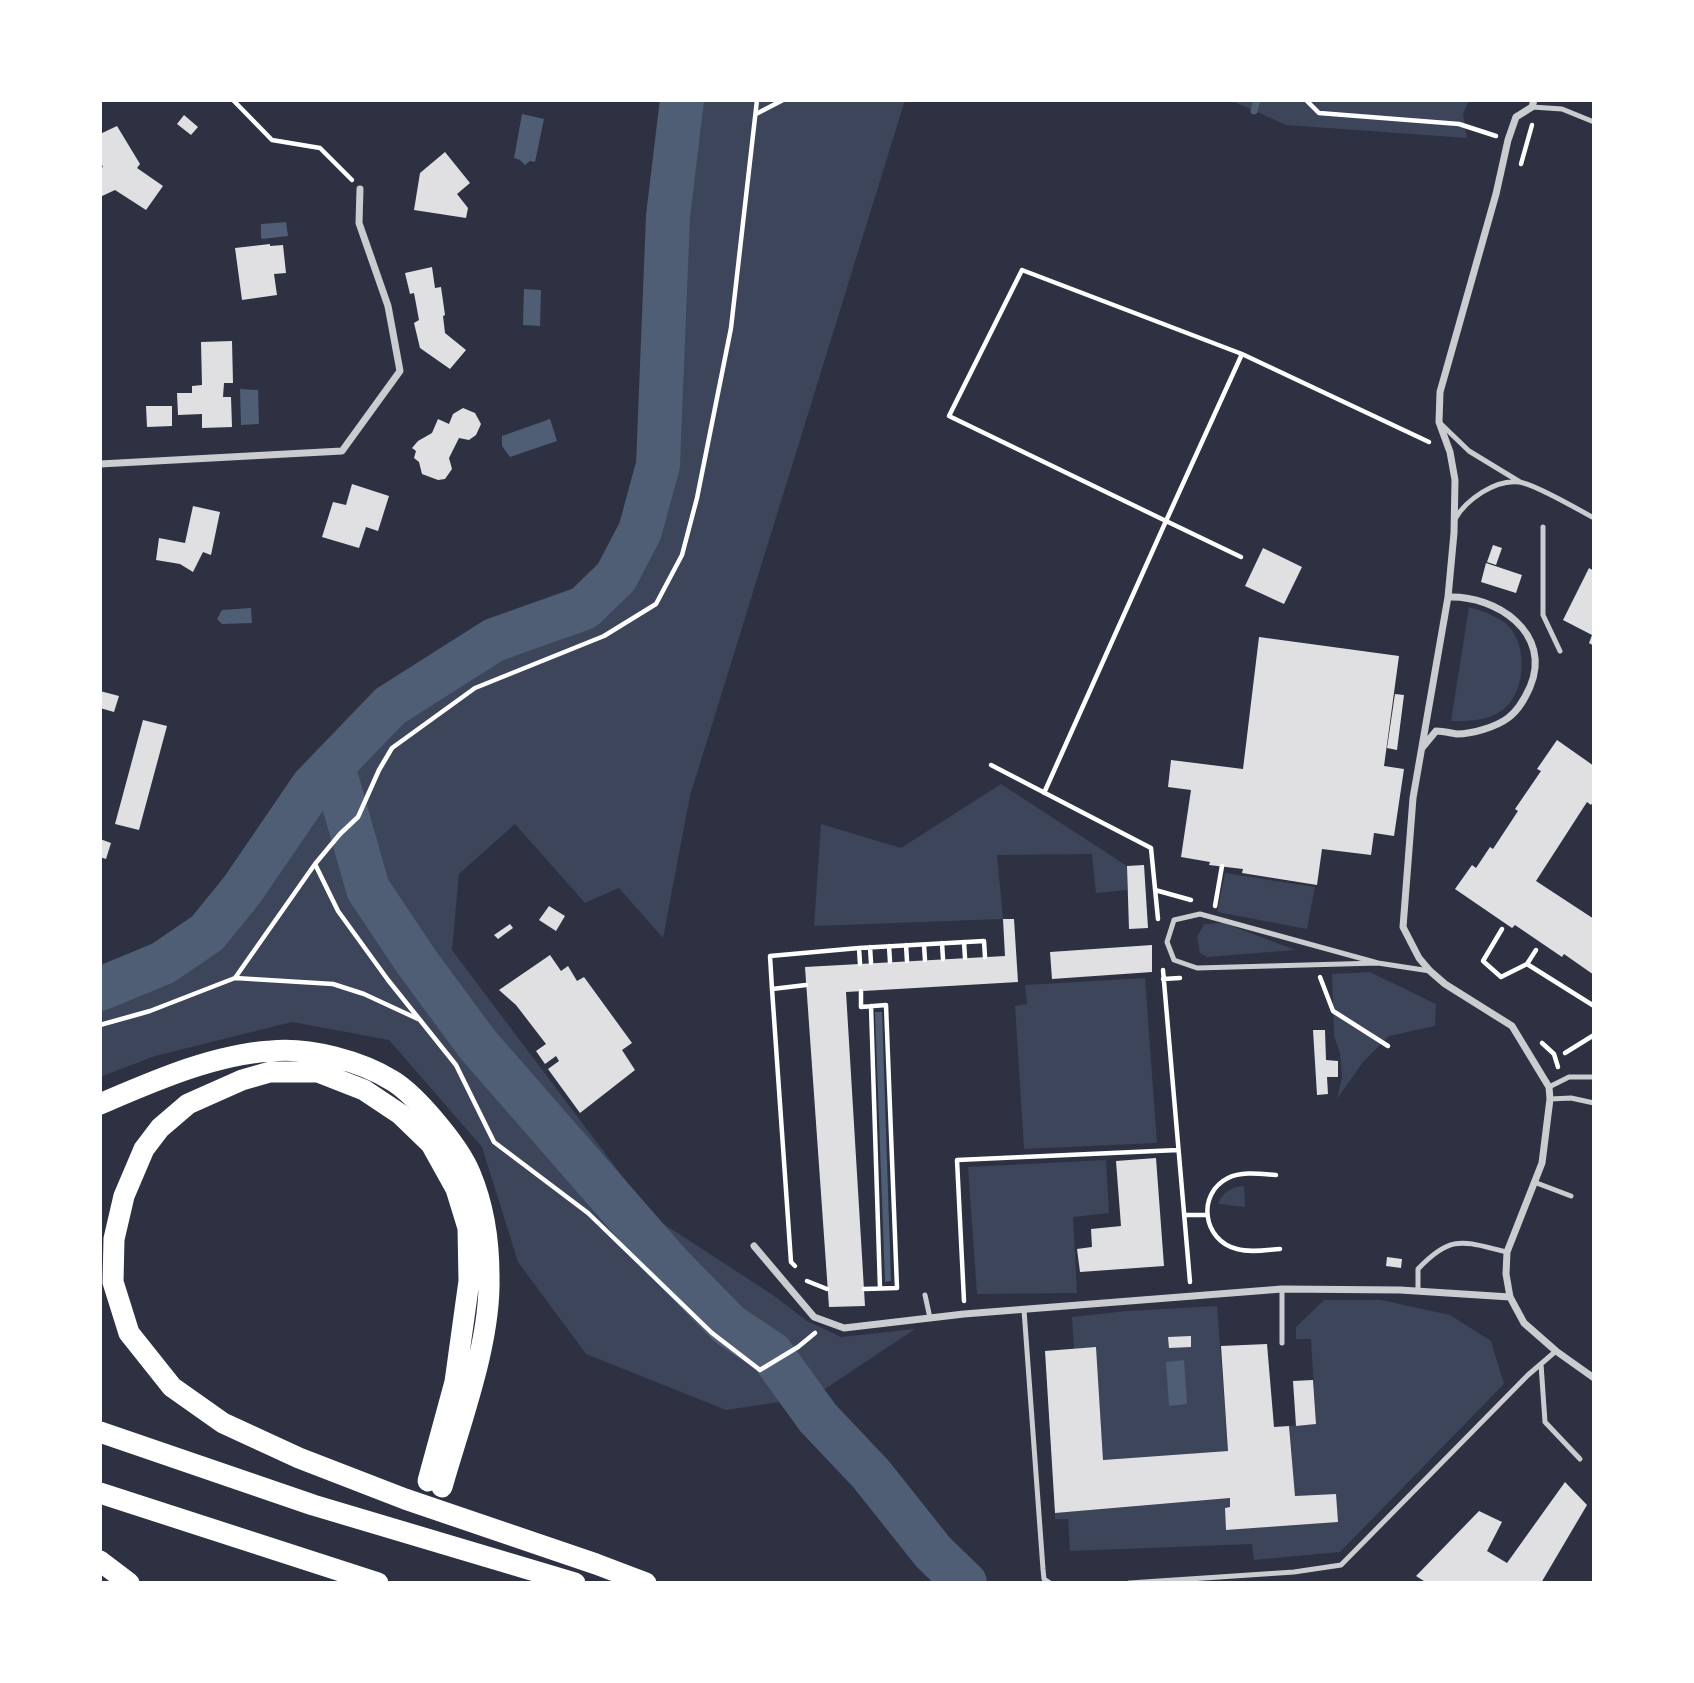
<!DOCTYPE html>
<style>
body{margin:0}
#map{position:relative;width:1694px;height:1683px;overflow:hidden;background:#2d3142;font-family:Karla,sans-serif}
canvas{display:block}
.frame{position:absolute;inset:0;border:102px solid #fff;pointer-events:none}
</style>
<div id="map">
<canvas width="1694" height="1683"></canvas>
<div class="frame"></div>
</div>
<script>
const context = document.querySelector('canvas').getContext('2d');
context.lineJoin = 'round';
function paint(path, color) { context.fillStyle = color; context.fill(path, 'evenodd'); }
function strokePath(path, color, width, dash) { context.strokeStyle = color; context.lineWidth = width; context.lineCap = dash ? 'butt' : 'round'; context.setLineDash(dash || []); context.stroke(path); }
paint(new Path2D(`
 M682,100H905L690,796L663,938L619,888L585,903L515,824L459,874L452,950L653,1217L773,1295L807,1321L841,1337L915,1329L813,1397L726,1410L586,1354L518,1262L482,1147L389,1040L292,1022L155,1056L100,1077V989L163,963L207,933L242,890L313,786L390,706L494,640L584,608L616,577L640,531L658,465L668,216Z
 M1230,100H1469L1463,114L1467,138L1286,125Z
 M1469,607C1480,610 1494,615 1504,622C1531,642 1527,702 1494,715C1481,721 1466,721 1451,721Z
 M1001,784L1127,866V890L1096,893L1092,854L997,855L1003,919L814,926L821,824L901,848Z
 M1225,873L1315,887L1307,929L1217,912Z
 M1224,923L1295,950L1207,957L1200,953L1197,937L1204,924Z
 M1370,972L1436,1004L1435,1026L1389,1036L1363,1062L1337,1099L1342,1077L1340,1053L1334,1036L1332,974Z
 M1145,978L1157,1143L1024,1149L1015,1006L1027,1004L1025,985Z
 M1106,1160L1109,1213L1073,1217L1077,1293L977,1294L968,1167Z
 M1244,1186L1245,1207L1218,1204C1223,1192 1231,1187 1244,1186Z
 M1324,1300H1381L1450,1315L1491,1341L1504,1384L1340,1552L1254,1560L1252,1544L1070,1551L1068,1519H1055V1513L1230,1498V1507L1225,1508L1226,1530L1338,1522L1335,1494L1295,1496L1289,1426L1316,1424L1311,1339H1296V1327Z
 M1217,1306L1228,1451L1103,1460L1096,1348L1074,1349L1072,1317L1126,1311Z`), '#3c4559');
paint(new Path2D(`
 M522,114L544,119L535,162L530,161L525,165L520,160L514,158Z
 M286,222L288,236L262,239L261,237V224Z
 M524,289L541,290L540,326L523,325Z
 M240,389L258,390L259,424L241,425Z
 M550,419L557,441L510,457L502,446V436Z
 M251,608L252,623L222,624L217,619L222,610Z
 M875,1012H882L891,1281L885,1282Z
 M1184,1360L1187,1404L1169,1406L1166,1362Z`), '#4f5d75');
strokePath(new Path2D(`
 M1254,111L1257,100`), '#4f5d75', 7);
strokePath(new Path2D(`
 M333,766L368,889L416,961L478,1045L671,1266L729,1325L771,1353L818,1418L871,1474L933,1552L965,1583
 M100,989L163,963L207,933L242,890L313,786L390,706L494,640L584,608L616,577L640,531L658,465L668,216L682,100`), '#4f5d75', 44);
paint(new Path2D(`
 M184,115L198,127L191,135L177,124Z
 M117,126L140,164L137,168L163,186L146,210L115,190L100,197V168L103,167L100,161V134Z
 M445,152L470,183L457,194L468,208L466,218L414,210L420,173Z
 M270,244V246L283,245L286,273L274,274L277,295L242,300L235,248Z
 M432,267L435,288L441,287L445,315L443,316L445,333L466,350L450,369L420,348L414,323L419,320L414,293L410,294L405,273Z
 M232,341L233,383H224L223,397H231L232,427L202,428V414L178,415L177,393H192V386L202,385L201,342Z
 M146,406H172V426L147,427Z
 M463,408L475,413L481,424L476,435L469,440L459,438L449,458L452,469L445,479L438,480L422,474L419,462L414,458L416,451L412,448L418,441L432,433L438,419L449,424L453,414Z
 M352,484L389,496L378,531L366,527L359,548L322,537L333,502L346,505Z
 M193,506L220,512L211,555L203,552L193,572L180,564L156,560L159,538L185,543Z
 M1493,545L1502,548L1496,565L1487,562Z
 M1263,548L1302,567L1284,604L1245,586Z
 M1486,563L1522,575L1516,593L1481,582Z
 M1589,568L1594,571V646L1589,643L1592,635L1563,620Z
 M1259,637L1399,656L1384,766L1404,769L1394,836L1374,833L1371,855L1322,849L1317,885L1242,873L1243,869L1209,865L1210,862L1181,857L1191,790L1168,787L1171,760L1243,769Z
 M100,691L119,696L114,712L100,708Z
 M1395,694L1404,695L1397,750L1387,748Z
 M143,720L167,726L139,830L115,824Z
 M1557,740L1594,766V800L1591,805L1587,802L1536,881L1594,919V975L1564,954L1562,957L1515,925L1512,928L1455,889L1472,865L1476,868L1490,847L1493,849L1518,811L1515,809L1541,771L1537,769Z
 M100,839L111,843L106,859L100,857Z
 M1144,865L1148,928L1129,929L1127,866Z
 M549,906L565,916L556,931L539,920Z
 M1003,919H1014L1018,982L846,992L865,1306L829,1307L805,967L1005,956Z
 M510,924L513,928L498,939L494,935Z
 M1152,945V972L1052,979L1050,952Z
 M550,955L561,971L568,966L577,981L584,977L632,1043L622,1050L635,1070L580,1113L548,1069L559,1061L556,1056L545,1064L536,1051L546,1044L516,1005L499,990Z
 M1313,1030H1325L1326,1060L1338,1061V1077H1327L1328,1094L1317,1095Z
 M1156,1158L1164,1266L1080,1272L1077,1249L1092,1247L1091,1229L1121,1226L1116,1161Z
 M1387,1257L1402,1259L1401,1268L1386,1266Z
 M1191,1336V1347L1169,1348L1168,1337Z
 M1267,1344L1274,1427L1289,1426L1295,1496L1336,1494L1338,1522L1226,1530L1225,1508L1230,1507V1498L1055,1513L1045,1351L1096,1347L1103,1460L1228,1451L1221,1346Z
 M1313,1380L1316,1424L1296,1426L1293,1381Z
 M1565,1482L1587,1505L1541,1583H1427L1416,1576L1479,1511L1502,1522L1487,1551L1507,1563Z`), '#e0e0e3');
strokePath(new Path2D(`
 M233,100L272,140L320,148L352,180
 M1306,100L1319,113L1459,124L1496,136
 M756,114L783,100
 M1521,164L1532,125
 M1241,557L1166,521L1242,354
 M991,765L1151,848L1158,919
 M1044,793L1166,521L949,416L1022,270L1242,354L1429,442
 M315,864L338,911L388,980L456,1065L494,1142L588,1213L712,1333L760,1370L798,1347L815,1333
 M1155,890L1191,900
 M1215,906L1222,866
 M1502,929L1483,961L1501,977L1527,964L1594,1006
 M964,942L965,958
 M942,943L943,959
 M906,945L907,961
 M924,945L925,960
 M889,946L890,962
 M870,947L871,963
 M859,948L984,941L985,957
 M1527,964L1536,950
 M1163,970L1190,1282
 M1320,977L1333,1011L1388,1046
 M235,978L333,984L364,994L418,1019
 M1163,979L1180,978
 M772,989L770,956L859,948L860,964
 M861,991V1007L886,1005L897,1288L864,1289
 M871,1006L880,1288
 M100,1025L150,1011L235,978L315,864L340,834L358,817L379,770L392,748L475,688L604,636L656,604L682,555L697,498L731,328L757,100
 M1542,1043L1554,1054L1558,1067
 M1565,1053L1594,1035
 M1276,1175C1261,1174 1242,1171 1228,1178C1196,1194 1203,1241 1237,1249C1250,1253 1266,1250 1280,1249
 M1184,1215H1207
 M795,1266L791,1262L772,989L806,985
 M807,1281L827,1289
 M964,1301L957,1160L1178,1150`), '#fff', 4.5);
strokePath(new Path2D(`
 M1532,107L1562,109L1594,122
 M1441,424L1469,451L1520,482
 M1455,519C1466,500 1495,479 1519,482C1533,483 1579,510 1594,518
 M1543,527V615L1560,651
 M1378,963L1197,968L1174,960L1167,942L1174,920L1200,914L1378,963L1430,971
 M1549,1087L1569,1077H1594
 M1550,1099L1571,1098L1594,1103
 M1534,1182L1571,1196
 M1282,1289V1343
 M1418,1291V1269C1452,1233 1464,1242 1507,1252
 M925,1295L930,1318
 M1024,1310L1043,1569L1044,1579L1050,1583
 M1541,1364L1545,1422L1580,1459
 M1129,1583L1294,1572L1341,1565L1528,1375L1556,1351`), '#caccd0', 5);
strokePath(new Path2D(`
 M1534,100L1532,107L1516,117L1508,140L1496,194L1440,392L1439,422L1450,452L1455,480L1454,533L1448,597L1413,798L1403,927L1419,958L1430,971L1445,984L1512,1026L1549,1087L1550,1099L1542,1163L1507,1252L1506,1274L1510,1297L1524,1323L1556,1351L1594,1378
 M100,464L342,451L400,371L388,306L359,223L360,189
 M1422,748L1436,731C1443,731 1450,733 1457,734C1472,734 1496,727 1508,718C1519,710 1525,698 1530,687C1553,633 1496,595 1448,597
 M754,1246L814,1317L844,1328L964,1314L1282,1289L1400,1290L1510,1297`), '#caccd0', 7);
strokePath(new Path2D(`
 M100,1104C154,1081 212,1055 271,1051C309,1047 361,1061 393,1081C417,1096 459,1146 470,1173C484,1206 489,1241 489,1276C491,1343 460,1423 442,1487
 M100,1432L313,1505L575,1583
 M428,1481L455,1382L469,1281L468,1228L456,1189L431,1144L400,1114L364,1090L318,1072H270L242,1080L188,1104L160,1128L144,1149L124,1196L114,1239L113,1282L129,1333L172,1387L223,1423L299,1458L405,1499L596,1564L646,1583
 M100,1493L378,1583
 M100,1561L129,1583`), '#fff', 21);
</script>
